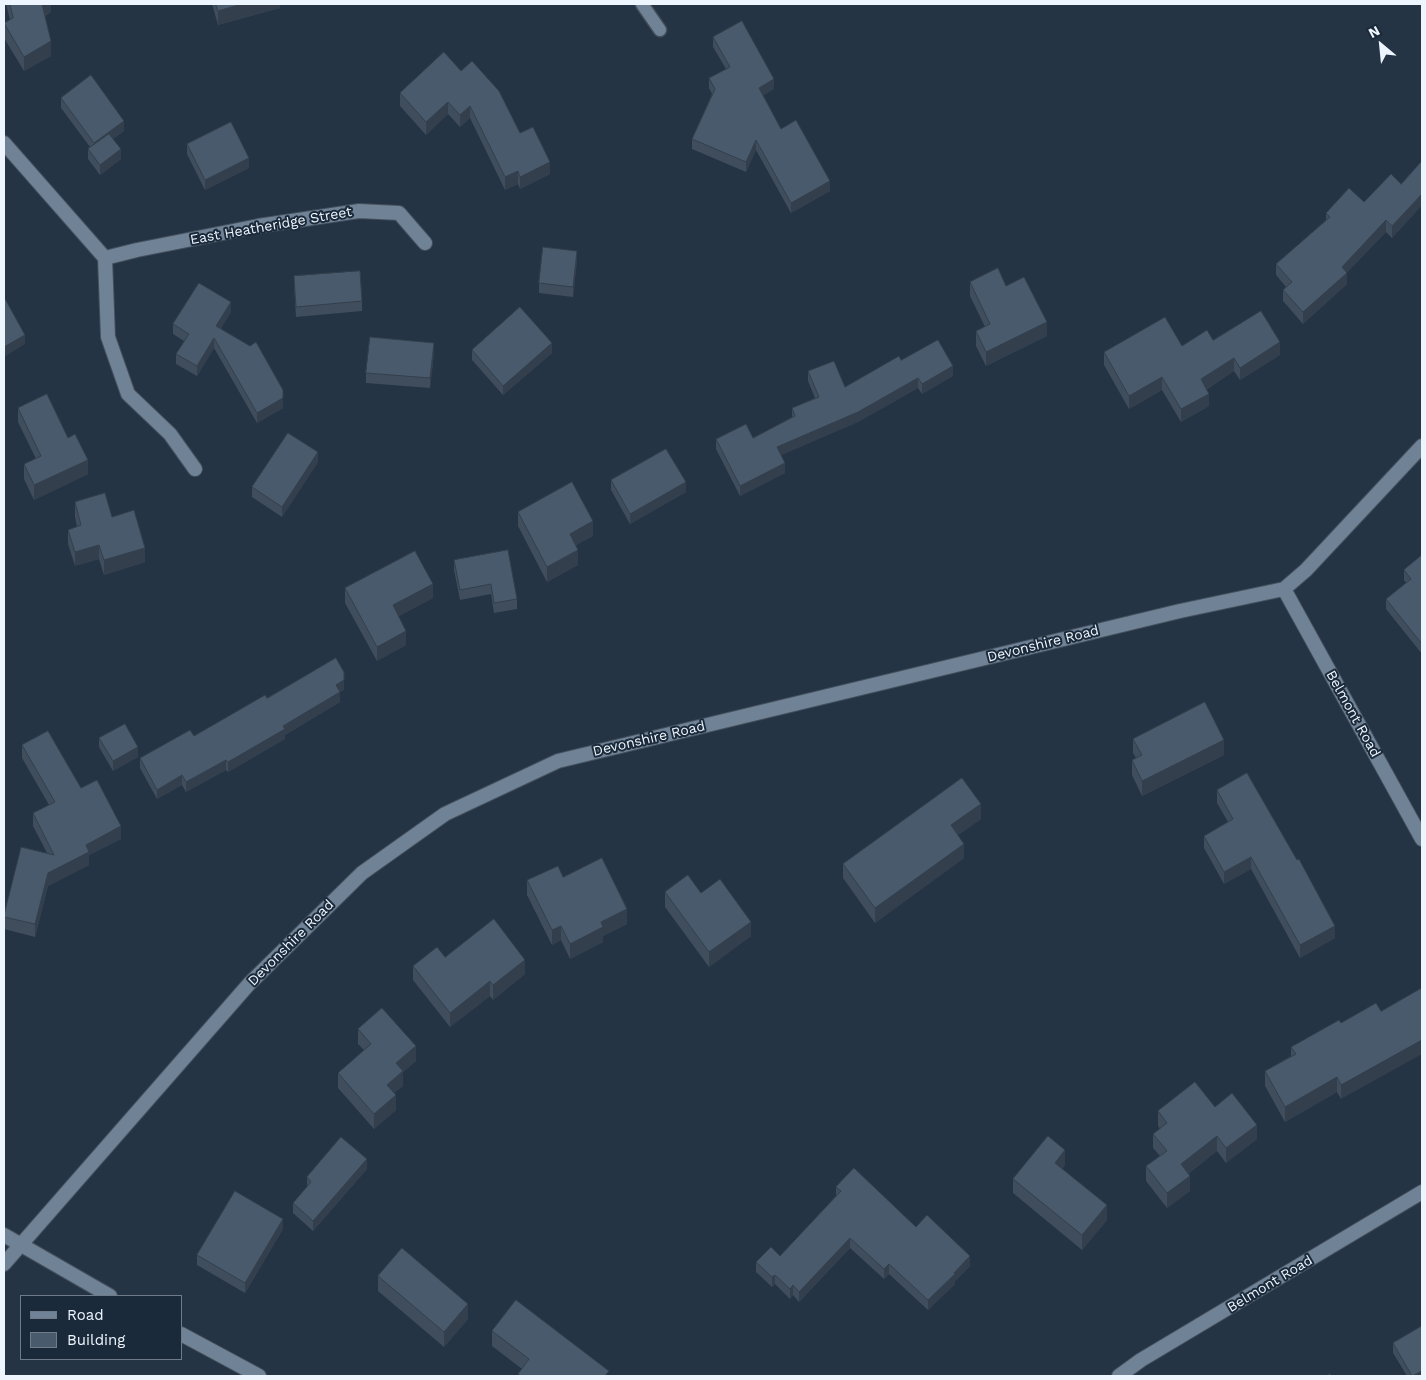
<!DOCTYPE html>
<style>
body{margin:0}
#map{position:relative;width:1426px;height:1380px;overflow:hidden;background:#243444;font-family:"Work Sans",sans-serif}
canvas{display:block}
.frame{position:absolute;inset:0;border:5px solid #edf5fe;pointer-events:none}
.legend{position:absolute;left:20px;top:1295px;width:162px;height:65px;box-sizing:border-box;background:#1b2a3a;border:1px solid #6f7b88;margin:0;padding:6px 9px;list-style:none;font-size:15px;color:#edf5fe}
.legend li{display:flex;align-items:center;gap:10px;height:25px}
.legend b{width:25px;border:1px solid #6f7b88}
.north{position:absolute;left:1356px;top:20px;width:50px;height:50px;-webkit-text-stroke:4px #1b2a3a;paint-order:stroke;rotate:332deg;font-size:14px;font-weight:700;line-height:20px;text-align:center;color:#edf5fe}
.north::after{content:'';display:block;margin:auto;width:18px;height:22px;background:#edf5fe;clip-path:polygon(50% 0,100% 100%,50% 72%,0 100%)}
</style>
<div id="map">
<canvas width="1426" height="1380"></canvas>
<div class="frame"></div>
<ul class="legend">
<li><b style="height:6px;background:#708295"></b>Road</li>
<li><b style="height:14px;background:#495a6c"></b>Building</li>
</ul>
<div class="north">N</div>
</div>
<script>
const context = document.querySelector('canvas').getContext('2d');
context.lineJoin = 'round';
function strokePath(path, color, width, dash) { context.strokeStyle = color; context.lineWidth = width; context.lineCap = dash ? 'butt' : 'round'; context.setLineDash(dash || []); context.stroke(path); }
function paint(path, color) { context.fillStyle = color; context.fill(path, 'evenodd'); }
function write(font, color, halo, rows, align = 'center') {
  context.font = font + ' "Work Sans",sans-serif'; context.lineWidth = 4; context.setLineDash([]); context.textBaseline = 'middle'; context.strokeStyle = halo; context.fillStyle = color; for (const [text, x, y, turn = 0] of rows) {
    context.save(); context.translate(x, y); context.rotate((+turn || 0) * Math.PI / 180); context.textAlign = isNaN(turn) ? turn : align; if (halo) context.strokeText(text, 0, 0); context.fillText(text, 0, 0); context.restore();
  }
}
const service = new Path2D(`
 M642,4L660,30`);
const minor = new Path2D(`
 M4,143L105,258L108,337L128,394L170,434L195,469
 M105,258L137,250L258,226L359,211L399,213L425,243
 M1284,589L1422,839
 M4,1235L110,1296
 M4,1264L249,984L362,873L445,814L558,761L1180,611L1284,589L1306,570L1422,446
 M181,1334L259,1376
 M1119,1376L1141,1360L1422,1192`);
strokePath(service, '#434f5d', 15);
strokePath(minor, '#434f5d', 16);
strokePath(service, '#708295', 12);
strokePath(minor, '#708295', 14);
paint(new Path2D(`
 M6,4H51V12L45,16L51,56L24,71L4,38V23L10,20Z
 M212,4H280V8L218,25Z
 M713,37L774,89L763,95L781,129L830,191L791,213L756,150L746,172L692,149V139L712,94L709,88V78L726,69L713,47Z
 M461,71L520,133L550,174L520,189L518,184L505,190L470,118L460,127L448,114L426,135L400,106V93Z
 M61,98L124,131L113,139L121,159L100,175L88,159V149L90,147L61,108Z
 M187,144L249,168L205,190L187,154Z
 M1422,161V205L1392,238L1386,232L1347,272V284L1303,324L1283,301V290L1286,287L1276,275V264L1326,220V213L1364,202L1401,184Z
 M577,260L573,297L539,293V283Z
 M294,276L362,301V311L296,317L294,286Z
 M970,282L1006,286L1047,336L986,366L976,346V331L985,327L970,296Z
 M231,312L221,328L283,408L257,423L214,348L197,376L176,364V354L184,341L173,334V324Z
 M1213,340L1280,355L1240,380L1234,371L1207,389L1209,406L1181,422L1162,390L1129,409L1104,365V352L1182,346Z
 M472,350L552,353L503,395L472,360Z
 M434,353L430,388L366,383V373Z
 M901,360L953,376L922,394L918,388L858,422L781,455L785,473L740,496L716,449V439L753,438L792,417V408L815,398L808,381V371L845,387Z
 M18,408L68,438L88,474L34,500L24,479V464L36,459L18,422Z
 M318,462L282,517L252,497V487Z
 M611,480L686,492L630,524L611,490Z
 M75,502L112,517L145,562L104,575L99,559L75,566L68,544V530L77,527L75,517Z
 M518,512L593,536L576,545L578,565L547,582L518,526Z
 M1422,555V654L1386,609V599L1406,583L1404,580V570Z
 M454,560L517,599V609L494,613L491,594L460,600L454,570Z
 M345,588L433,598L399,616L406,645L377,661L345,603Z
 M344,690L340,692V702L285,735V739L228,772L226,770L186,792L182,785L157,799L140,768V758L194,736L267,698Z
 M99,738L138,757L113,771L99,747Z
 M1133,739L1224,755L1142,796L1132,775V760L1136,758L1133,753Z
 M22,745L81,788L121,839L89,855V865L48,886L35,937L4,929V915L47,853L33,826V813L49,805L22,758Z
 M1217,790L1335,938L1300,958L1251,869L1224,884L1204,848V836L1228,822L1217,803Z
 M981,819L958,835L964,858L875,923L843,878V864Z
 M563,877L627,924L603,936V942L570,959L561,940L552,945L527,895V880Z
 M665,892L701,893L751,936L709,967L665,907Z
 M445,957L525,974L493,1000L490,996L450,1027L413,980V966Z
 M1376,1003L1341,1099L1337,1092L1285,1122L1265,1086V1071L1291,1056V1047L1341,1023Z
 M358,1029L416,1061L403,1072V1086L394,1093L396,1110L374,1129L338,1088V1073L364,1050L358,1044Z
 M1215,1107L1257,1139L1226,1163L1217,1151L1188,1174L1190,1191L1167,1208L1146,1181V1166L1160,1156L1153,1148V1134L1160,1129L1158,1126V1111Z
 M1065,1165L1062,1169L1107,1220L1082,1250L1013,1193V1179Z
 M367,1169L313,1231L293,1213V1203L307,1187V1177Z
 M836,1187L916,1227L970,1266L955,1281V1284L928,1310L889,1274L884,1279L850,1248L799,1302L793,1295L790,1299L775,1284L772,1287L756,1272V1262L780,1256L836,1196Z
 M283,1229L245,1293L197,1265V1255Z
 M378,1276L468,1319L444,1347L378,1291Z
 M492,1331L609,1376H518V1374L522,1369L492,1346Z
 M1393,1343L1422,1376H1407L1393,1353Z`), '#3f4d5d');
paint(new Path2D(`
 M41,4H51V12L41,17Z
 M242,4H280V8L218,25V11Z
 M51,41V56L24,71V57Z
 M774,79V89L759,98V88Z
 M448,102V114L426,135V122Z
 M470,106V118L460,127V115Z
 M124,121V131L94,153V143Z
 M756,140V150L746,172V162Z
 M121,149V159L100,175V165Z
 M249,158V168L205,190V180Z
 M550,162V174L520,189V177Z
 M518,171V184L505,190V177Z
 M830,181V191L791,213V203Z
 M1422,194V205L1392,238V226Z
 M1386,220V232L1345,275L1347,273V284L1303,324V312L1342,267Z
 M577,251V260L573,297V287Z
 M231,302V312L216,336V326Z
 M1047,322V336L986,366V352Z
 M25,335V344L4,357V347Z
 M214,338V348L197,376V366Z
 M1280,342V355L1240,380V368Z
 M434,343V353L430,388V378Z
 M552,343V353L503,395V386Z
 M1234,358V371L1201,392V379Z
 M953,366V376L922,394V384Z
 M1162,377V390L1129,409V396Z
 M918,378V388L858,422L777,457V447Z
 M1209,394V406L1181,422V409Z
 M283,398V408L257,423V413Z
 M318,452V462L282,517V507Z
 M88,460V474L34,500V485Z
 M785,463V473L740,496V486Z
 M686,482V492L630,524V514Z
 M593,521V536L570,548V534Z
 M99,545V559L75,566V552Z
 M145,548V562L104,575V560Z
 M578,550V565L547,582V567Z
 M433,584V598L393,619V605Z
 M406,631V645L377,661V647Z
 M344,680V690L336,695V685Z
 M340,692V702L285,735V739L228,772V762L283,726Z
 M1224,740V755L1142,796V781Z
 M138,747V757L113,771V761Z
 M226,760V770L186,792V782Z
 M182,775V785L157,799V790Z
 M981,804V819L951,840V825Z
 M121,826V839L89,855V865L48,886L35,937V924L48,873L86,845Z
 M964,844V858L875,923V908Z
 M1251,857V869L1224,884V872Z
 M627,909V924L603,936V942L570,959V944L601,922Z
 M751,922V936L709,967V952Z
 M561,926V940L552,945V930Z
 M1335,926V938L1300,958V945Z
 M525,960V974L493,1000V985Z
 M490,981V996L450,1027V1013Z
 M1422,1040V1054L1341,1099V1085Z
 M416,1046V1061L403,1072V1086L387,1099V1085L396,1063Z
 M1337,1077V1092L1285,1122V1107Z
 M396,1095V1110L374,1129V1114Z
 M1257,1125V1139L1226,1163V1148Z
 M1217,1136V1151L1181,1179V1164Z
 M1065,1150V1165L1055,1178V1163Z
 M367,1159V1169L313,1231V1221Z
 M1190,1176V1191L1167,1208V1193Z
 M1107,1205V1220L1082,1250V1235Z
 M283,1219V1229L245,1293V1283Z
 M850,1238V1248L799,1302V1292Z
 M970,1256V1266L955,1281V1284L928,1310V1300Z
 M889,1264V1274L884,1279V1269Z
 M775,1275V1284L772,1287V1277Z
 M793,1285V1295L790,1299V1289Z
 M468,1304V1319L444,1347V1332Z
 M1422,1371V1376H1413Z`), '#333f4c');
const building = new Path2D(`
 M10,4H42L51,41L24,57L4,23L13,18Z
 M216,4H242L218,11Z
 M742,21L774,79L759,88L781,129L796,120L830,181L791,203L756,140L746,162L692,139L715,89L709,78L730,67L713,37Z
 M444,52L461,71L472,61L499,91L520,133L533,127L550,162L520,177L518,171L505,177L470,106L460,115L448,102L426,122L400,93Z
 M91,75L124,121L94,143L61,98Z
 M231,122L249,158L205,180L187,144Z
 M109,134L121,149L100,165L88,149Z
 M1422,161V194L1392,226L1386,220L1342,267L1347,273L1303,312L1283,290L1292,282L1276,264L1330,217L1326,213L1349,188L1364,202L1391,174L1401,184Z
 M543,247L577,251L573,287L539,283Z
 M998,268L1006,286L1024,277L1047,322L986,352L976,331L990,324L970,282Z
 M360,271L362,301L296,307L294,276Z
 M199,283L231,302L216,326L250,346L256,342L283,390V398L257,413L214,338L197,366L176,354L189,334L173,324Z
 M4,297L25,335L4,347Z
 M520,307L552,343L503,386L472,350Z
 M1261,311L1280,342L1240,368L1234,358L1201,379L1209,394L1181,409L1162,377L1129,396L1104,352L1165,317L1182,346L1207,330L1213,340Z
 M370,337L434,343L430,378L366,373Z
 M938,340L953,366L922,384L918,378L858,412L777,447L785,463L740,486L716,439L746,424L753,438L795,416L792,408L819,397L808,371L834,361L845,387L899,356L901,360Z
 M47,394L68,438L75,434L88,460L34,485L24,464L41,456L18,408Z
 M288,433L318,452L282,507L252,487Z
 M666,449L686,482L630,514L611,480Z
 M572,482L593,521L570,534L578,550L547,567L518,512Z
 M105,493L112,517L134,510L145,548L104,560L99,545L75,552L68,530L81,525L75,502Z
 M508,550L517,599L494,603L491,584L460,590L454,560Z
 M415,551L433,584L393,605L406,631L377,647L345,588Z
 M1422,555V644L1386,599L1411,579L1404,570Z
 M336,658L344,672V680L336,685L340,692L283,726L285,729L228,762L226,760L186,782L182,775L157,790L140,758L190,730L194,736L265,695L267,698Z
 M1205,702L1224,740L1142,781L1132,760L1142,755L1133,739Z
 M125,724L138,747L113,761L99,738Z
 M48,731L81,788L97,780L121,826L86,845L89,852L48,873L35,924L4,917V915L21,847L54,855L33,813L55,802L22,745Z
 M1247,773L1297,860L1299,859L1335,926L1300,945L1251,857L1224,872L1204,836L1233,819L1217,790Z
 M962,778L981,804L951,825L964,844L875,908L843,864Z
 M602,858L627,909L601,922L603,927L570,944L561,926L552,930L527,880L558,866L563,877Z
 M688,875L701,893L720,879L751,922L709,952L665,892Z
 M494,919L525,960L493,985L490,981L450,1013L413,966L437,947L445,957Z
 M1422,988V1040L1341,1085L1337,1077L1285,1107L1265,1071L1296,1054L1291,1047L1339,1020L1341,1023L1376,1003L1381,1011Z
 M382,1008L416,1046L396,1063L403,1071L387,1085L396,1095L374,1114L338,1073L371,1044L358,1029Z
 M1195,1082L1215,1107L1232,1093L1257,1125L1226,1148L1217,1136L1181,1164L1190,1176L1167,1193L1146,1166L1167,1151L1153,1134L1167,1123L1158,1111Z
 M1048,1136L1065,1150L1055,1163L1107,1205L1082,1235L1013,1179Z
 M341,1137L367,1159L313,1221L293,1203L311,1182L307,1177Z
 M854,1168L916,1227L927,1215L970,1256L954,1273L955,1274L928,1300L889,1264L884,1269L850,1238L799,1292L793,1285L790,1289L775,1275L772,1277L756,1262L771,1247L780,1256L841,1191L836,1187Z
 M235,1191L283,1219L245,1283L197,1255Z
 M402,1248L468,1304L444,1332L378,1276Z
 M516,1300L609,1371L605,1376H521L518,1374L529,1359L492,1331Z
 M1422,1326V1371L1412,1376L1393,1343Z
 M1330,1374L1332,1376H1326Z`);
paint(building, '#495a6c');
strokePath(building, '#333f4c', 1);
write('14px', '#edf5fe', '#1b2a3a', [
 ["East Heatheridge Street",271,226,-10],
 ["Devonshire Road",1043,644,-14],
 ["Belmont Road",1353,714,61],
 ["Devonshire Road",649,739,-13],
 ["Devonshire Road",291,943,-45],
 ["Belmont Road",1270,1284,-31]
]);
</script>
